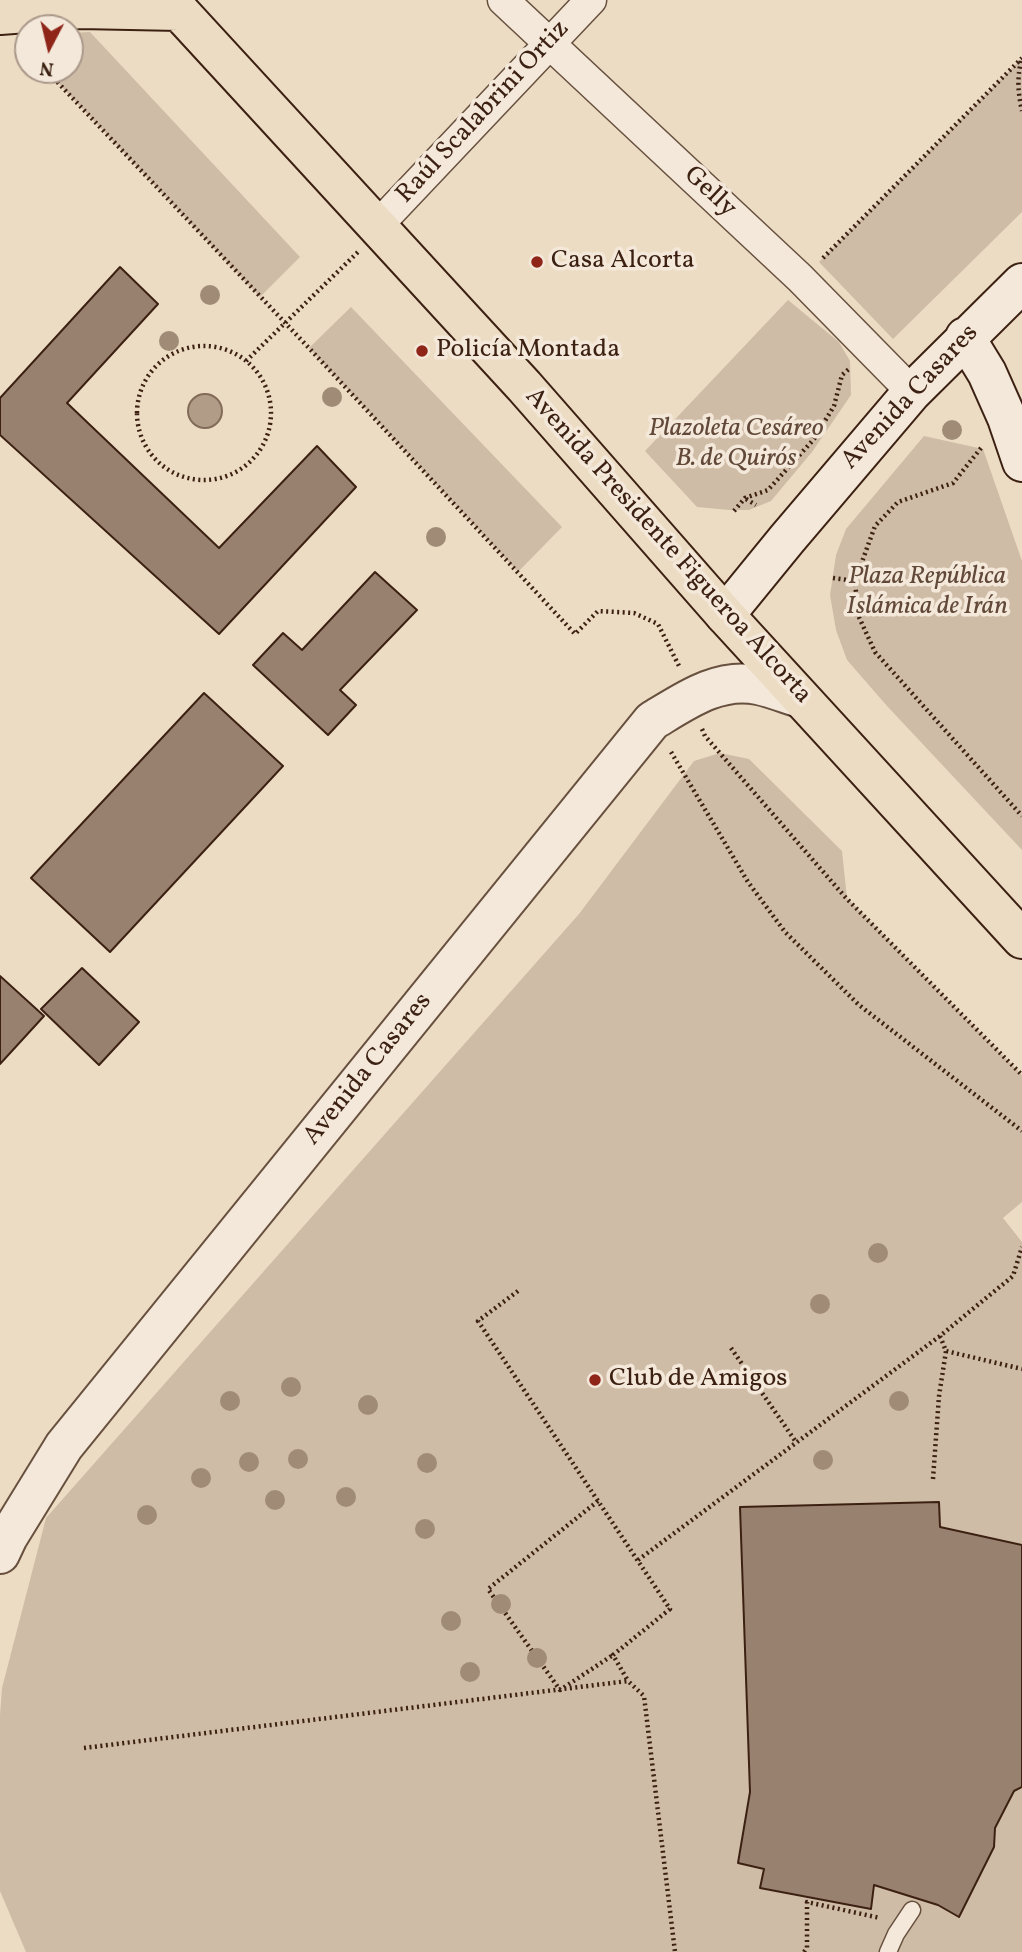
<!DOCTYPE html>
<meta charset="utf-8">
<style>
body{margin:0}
#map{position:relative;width:1022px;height:1952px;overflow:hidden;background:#eddcc4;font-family:Vollkorn,serif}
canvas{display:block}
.north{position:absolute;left:14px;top:14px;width:70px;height:70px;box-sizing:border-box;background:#f3e8d9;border:2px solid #aa988a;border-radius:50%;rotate:187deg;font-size:19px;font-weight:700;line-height:28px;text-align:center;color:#3c2113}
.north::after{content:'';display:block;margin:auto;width:24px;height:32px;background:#8f2418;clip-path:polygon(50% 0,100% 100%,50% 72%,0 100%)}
</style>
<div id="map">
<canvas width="1022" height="1952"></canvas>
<div class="north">N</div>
</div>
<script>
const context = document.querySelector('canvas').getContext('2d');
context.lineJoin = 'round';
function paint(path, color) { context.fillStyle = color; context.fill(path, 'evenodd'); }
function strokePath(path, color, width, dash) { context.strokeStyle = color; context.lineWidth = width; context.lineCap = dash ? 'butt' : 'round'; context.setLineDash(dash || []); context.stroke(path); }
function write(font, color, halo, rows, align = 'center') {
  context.font = font + ' Vollkorn,serif'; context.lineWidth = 7; context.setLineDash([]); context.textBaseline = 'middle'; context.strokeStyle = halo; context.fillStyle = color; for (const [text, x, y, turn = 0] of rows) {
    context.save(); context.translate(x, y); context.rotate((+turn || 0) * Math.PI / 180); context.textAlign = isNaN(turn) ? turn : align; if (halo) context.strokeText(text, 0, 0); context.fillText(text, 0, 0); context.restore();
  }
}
paint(new Path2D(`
 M90,32L300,257L260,297L46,70H70V33Z
 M1022,58V212L893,339L819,262Z
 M788,300L839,342L850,361L851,395L812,452L771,501L749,510H729L697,507L645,451Z
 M351,307L562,527L518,572L309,348Z
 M924,436L983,449L1022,561V850L887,706L847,660L836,630L830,595L836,555L846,529Z
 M720,753L749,759L842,851L847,898L1022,1075V1202L1003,1218L1022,1242V1952H26L0,1891V1715L2,1688L46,1518L579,914L694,761Z`), '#cfbca6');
const water = new Path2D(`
 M188 411a17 17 0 1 1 34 0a17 17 0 1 1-34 0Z`);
paint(water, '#b19c88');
strokePath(water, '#826b59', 2);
const building = new Path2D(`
 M120,267L158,304L67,403L219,548L317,446L356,487L219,634L0,435V398Z
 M375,572L417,610L340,690L356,705L328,735L253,665L283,633L302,650Z
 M204,693L283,766L110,952L31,878Z
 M82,968L139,1022L99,1065L41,1009Z
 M0,976L44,1016L0,1064Z
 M939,1502L940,1527L1022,1545V1787L1014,1791L995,1828L994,1847L959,1917L938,1905L874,1885L871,1909L760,1888L764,1869L738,1863L750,1792L740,1507Z`);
paint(building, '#98826f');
strokePath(building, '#3c2113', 2);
const service = new Path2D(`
 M888,1952L896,1934L912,1910`);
const minor = new Path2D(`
 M503,0L800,278L912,392
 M378,225L591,0`);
const tertiary = new Path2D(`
 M0,1554L8,1537L64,1446L652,721C685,701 718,677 758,685C772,688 787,694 800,698`);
const secondary = new Path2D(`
 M965,337L987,373L1007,418L1022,462
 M725,615L787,539L912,392L1022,283`);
const primary = new Path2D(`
 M169,0L524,386L725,615L1022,939
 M0,15L81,9L179,11`);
strokePath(service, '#68503f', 19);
strokePath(minor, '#68503f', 33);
strokePath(tertiary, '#68503f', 42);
strokePath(secondary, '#3c2113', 42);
strokePath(primary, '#3c2113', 42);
strokePath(new Path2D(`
 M1021,61C1017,79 1018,93 1022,111
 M46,70L309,348L575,634L598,611L634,613L658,624L680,668
 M823,258L1022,58
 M137 413a67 67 0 1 1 134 0a67 67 0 1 1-134 0Z
 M246,361L358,252
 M981,448L953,483L898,502L875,526L855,581L858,615L875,652L1022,816
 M746,499L756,505
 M734,511L745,498L768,490L814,439L834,406L842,375L849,369
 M833,578L855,581
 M702,729L705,736L846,898L1022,1075
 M671,752L748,882L785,932L859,1005L1022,1131
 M518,1291L478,1321L670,1609L613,1655L628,1681
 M940,1336L946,1351L1022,1369
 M731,1348L796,1442
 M933,1479L939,1396L946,1351
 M598,1501L488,1589L560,1690L613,1655
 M638,1560L940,1336L1013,1276L1022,1247
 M84,1748L628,1681L644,1696L675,1952
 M804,1952L807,1948V1902L880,1918`), '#3c2113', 4.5, [2, 3.5]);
strokePath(service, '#f3e8d9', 16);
strokePath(minor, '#f3e8d9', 30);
strokePath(tertiary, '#f3e8d9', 38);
strokePath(secondary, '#f3e8d9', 38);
strokePath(primary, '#eddcc4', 38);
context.fillStyle = '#a08b77';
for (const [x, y] of [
 [210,295],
 [169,341],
 [332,397],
 [952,430],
 [436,537],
 [878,1253],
 [820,1304],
 [291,1387],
 [230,1401],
 [899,1401],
 [368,1405],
 [298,1459],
 [823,1460],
 [249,1462],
 [427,1463],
 [201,1478],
 [346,1497],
 [275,1500],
 [147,1515],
 [425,1529],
 [501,1604],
 [451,1621],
 [537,1658],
 [470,1672]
]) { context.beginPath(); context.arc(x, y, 10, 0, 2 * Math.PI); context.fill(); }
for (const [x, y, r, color] of [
 [537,262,7,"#8f2418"],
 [422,351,7,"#8f2418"],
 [595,1380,7,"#8f2418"]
]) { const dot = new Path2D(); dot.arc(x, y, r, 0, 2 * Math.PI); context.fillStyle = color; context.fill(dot); strokePath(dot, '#f3e8d9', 2.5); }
write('26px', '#3c2113', '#f3e8d9', [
 ["Raúl Scalabrini Ortiz",484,113,-47],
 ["Gelly",709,193,43],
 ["Avenida Casares",911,398,-47],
 ["Avenida Presidente Figueroa Alcorta",667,547,48],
 ["Avenida Casares",369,1070,-51]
]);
write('26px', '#3c2113', '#f3e8d9', [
 ["Casa Alcorta",551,262],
 ["Policía Montada",436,351],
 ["Club de Amigos",609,1380]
], 'left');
write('italic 26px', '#614838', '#f3e8d9', [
 ["Plazoleta Cesáreo",736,430],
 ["B. de Quirós",736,460],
 ["Plaza República",927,578],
 ["Islámica de Irán",927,608]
]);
</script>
